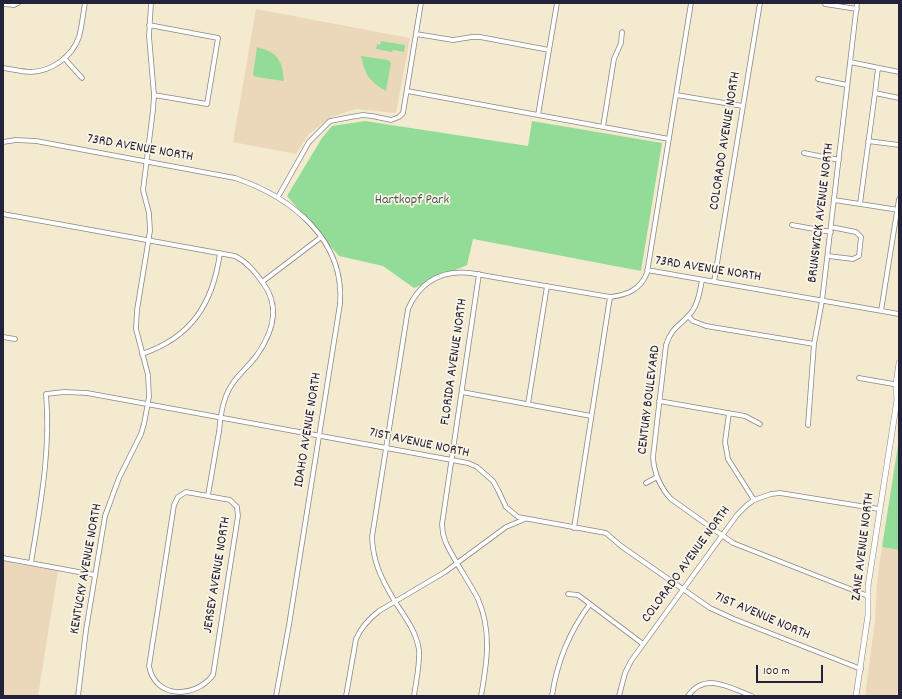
<!DOCTYPE html>
<style>
body{margin:0}
#map{position:relative;width:902px;height:699px;overflow:hidden;background:#f3ead0;font-family:Dekko,sans-serif}
canvas{display:block}
.frame{position:absolute;inset:0;border:4px solid #22223b;pointer-events:none}
.scale{position:absolute;left:756px;top:665px;width:67px;height:18px;box-sizing:border-box;border:2px solid #22223b;border-top:0;padding-left:5px;font-size:12px;line-height:14px;white-space:nowrap;color:#22223b;-webkit-text-stroke:3px #fcf5e5;paint-order:stroke}
</style>
<div id="map">
<canvas width="902" height="699"></canvas>
<div class="frame"></div>
<div class="scale">100 m</div>
</div>
<script>
const context = document.querySelector('canvas').getContext('2d');
context.lineJoin = 'round';
function paint(path, color) { context.fillStyle = color; context.fill(path, 'evenodd'); }
function strokePath(path, color, width, dash) { context.strokeStyle = color; context.lineWidth = width; context.lineCap = dash ? 'butt' : 'round'; context.setLineDash(dash || []); context.stroke(path); }
function write(font, color, halo, rows, align = 'center') {
  context.font = font + ' Dekko,sans-serif'; context.lineWidth = 3.5; context.setLineDash([]); context.textBaseline = 'middle'; context.strokeStyle = halo; context.fillStyle = color; for (const [text, x, y, turn = 0] of rows) {
    context.save(); context.translate(x, y); context.rotate((+turn || 0) * Math.PI / 180); context.textAlign = isNaN(turn) ? turn : align; if (halo) context.strokeText(text, 0, 0); context.fillText(text, 0, 0); context.restore();
  }
}
paint(new Path2D(`
 M256,9L410,38L396,113L356,109L331,117L308,135L296,154L233,142Z
 M882,547L899,550V696H865L875,621L877,581Z
 M3,561L58,571L38,696H3Z`), '#ebd8ba');
paint(new Path2D(`
 M381,41L405,45L404,52L393,50L392,52L376,49L377,44L380,45Z
 M257,47C278,53 282,59 284,81L256,77L253,75Z
 M361,56L388,60L391,63L386,91C369,81 365,75 361,56Z
 M365,121L528,146L532,121L662,143L641,271L473,239L467,265L414,288L383,266L339,256L287,196L322,138L332,126Z
 M899,439V550L882,547Z`), '#93dc97');
const minor = new Path2D(`
 M3,4L14,5L18,3
 M825,4L857,9
 M149,25L218,38L207,104L154,95
 M416,34L453,40L472,37H480L549,50
 M64,58L82,78
 M850,62L899,72
 M3,68C12,69 22,72 31,72C52,71 72,57 79,37C82,26 83,14 85,3
 M878,68L875,93L899,98
 M818,79L847,85
 M407,91L669,139
 M676,95L743,106
 M538,115L557,3
 M603,127L614,59L621,43L622,32
 M868,141L899,145
 M3,142L16,140L36,141L235,178C291,197 345,239 340,304L289,625L276,696
 M804,153L839,160
 M278,197L309,142L330,121L351,117L363,115L372,116L391,120L399,117L403,113L421,3
 M834,200L899,210
 M860,204L875,93
 M3,214L235,256C247,262 255,272 263,283C281,307 273,332 257,355C246,370 232,379 226,396C221,408 220,420 219,432C215,453 212,474 208,495
 M792,225L831,232
 M828,256L853,259L859,256L861,237L856,232L831,227
 M647,270L899,314
 M479,274L442,524L443,534L446,543C455,562 468,580 478,599C492,631 487,663 481,696
 M702,280C700,290 699,301 693,310C683,325 672,325 666,345L653,457C654,473 660,487 671,499L733,543L868,596
 M262,282L320,238
 M714,282L760,3
 M881,311L899,199
 M688,316L693,321L706,326L814,344
 M3,337L15,339
 M142,354C192,337 213,303 220,253
 M859,378L899,385
 M462,392L591,416
 M659,401L745,416L760,424
 M528,404L547,286
 M729,413L725,442L728,459L754,500
 M808,425L814,344L822,301L857,3
 M646,483L657,477
 M186,492L230,500L237,507L238,516L213,675C195,699 155,699 149,666L174,505L178,497Z
 M574,528L610,297
 M3,558L95,575
 M31,563C40,507 51,451 46,394L64,392L87,393L468,463L477,467L493,481L498,490L506,507L518,517L606,533L621,546L710,608L734,619L861,669
 M568,594L578,595L643,644
 M78,696L86,630L105,516L119,478L141,434L144,424L149,397L148,375L136,329L137,310L150,231L149,213L143,190L153,110L154,95L149,36L151,3
 M346,696L356,639C361,627 369,619 379,611L445,572L506,527L525,519
 M414,696C416,681 420,665 419,650C416,630 404,616 394,600C381,578 373,562 372,537L408,309C420,282 441,270 470,273L610,297C627,295 640,290 647,273L691,3
 M552,696C557,661 569,632 590,604
 M619,696L625,673L631,661L737,515L747,505L754,500L771,494L780,493L879,509
 M688,696C705,671 730,688 752,696`);
const tertiary = new Path2D(`
 M856,696L868,615V586L870,573L897,400L896,384L899,363`);
strokePath(minor, '#8a8686', 5.5);
strokePath(tertiary, '#8a8686', 6);
strokePath(minor, '#fff', 4);
strokePath(tertiary, '#fff', 5);
write('14px', '#22223b', '#fcf5e5', [
 ["COLORADO AVENUE NORTH",726,141,-81],
 ["73RD AVENUE NORTH",140,149,10],
 ["BRUNSWICK AVENUE NORTH",822,213,-83],
 ["73RD AVENUE NORTH",708,270,9],
 ["FLORIDA AVENUE NORTH",455,362,-82],
 ["CENTURY BOULEVARD",650,400,-83],
 ["IDAHO AVENUE NORTH",309,430,-81],
 ["71ST AVENUE NORTH",419,444,12],
 ["ZANE AVENUE NORTH",864,547,-83],
 ["COLORADO AVENUE NORTH",687,565,-54],
 ["KENTUCKY AVENUE NORTH",87,569,-80],
 ["JERSEY AVENUE NORTH",218,575,-81],
 ["71ST AVENUE NORTH",762,617,23]
]);
write('14px', '#445a57', '#fcf5e5', [
 ["Hartkopf Park",412,201]
]);
</script>
